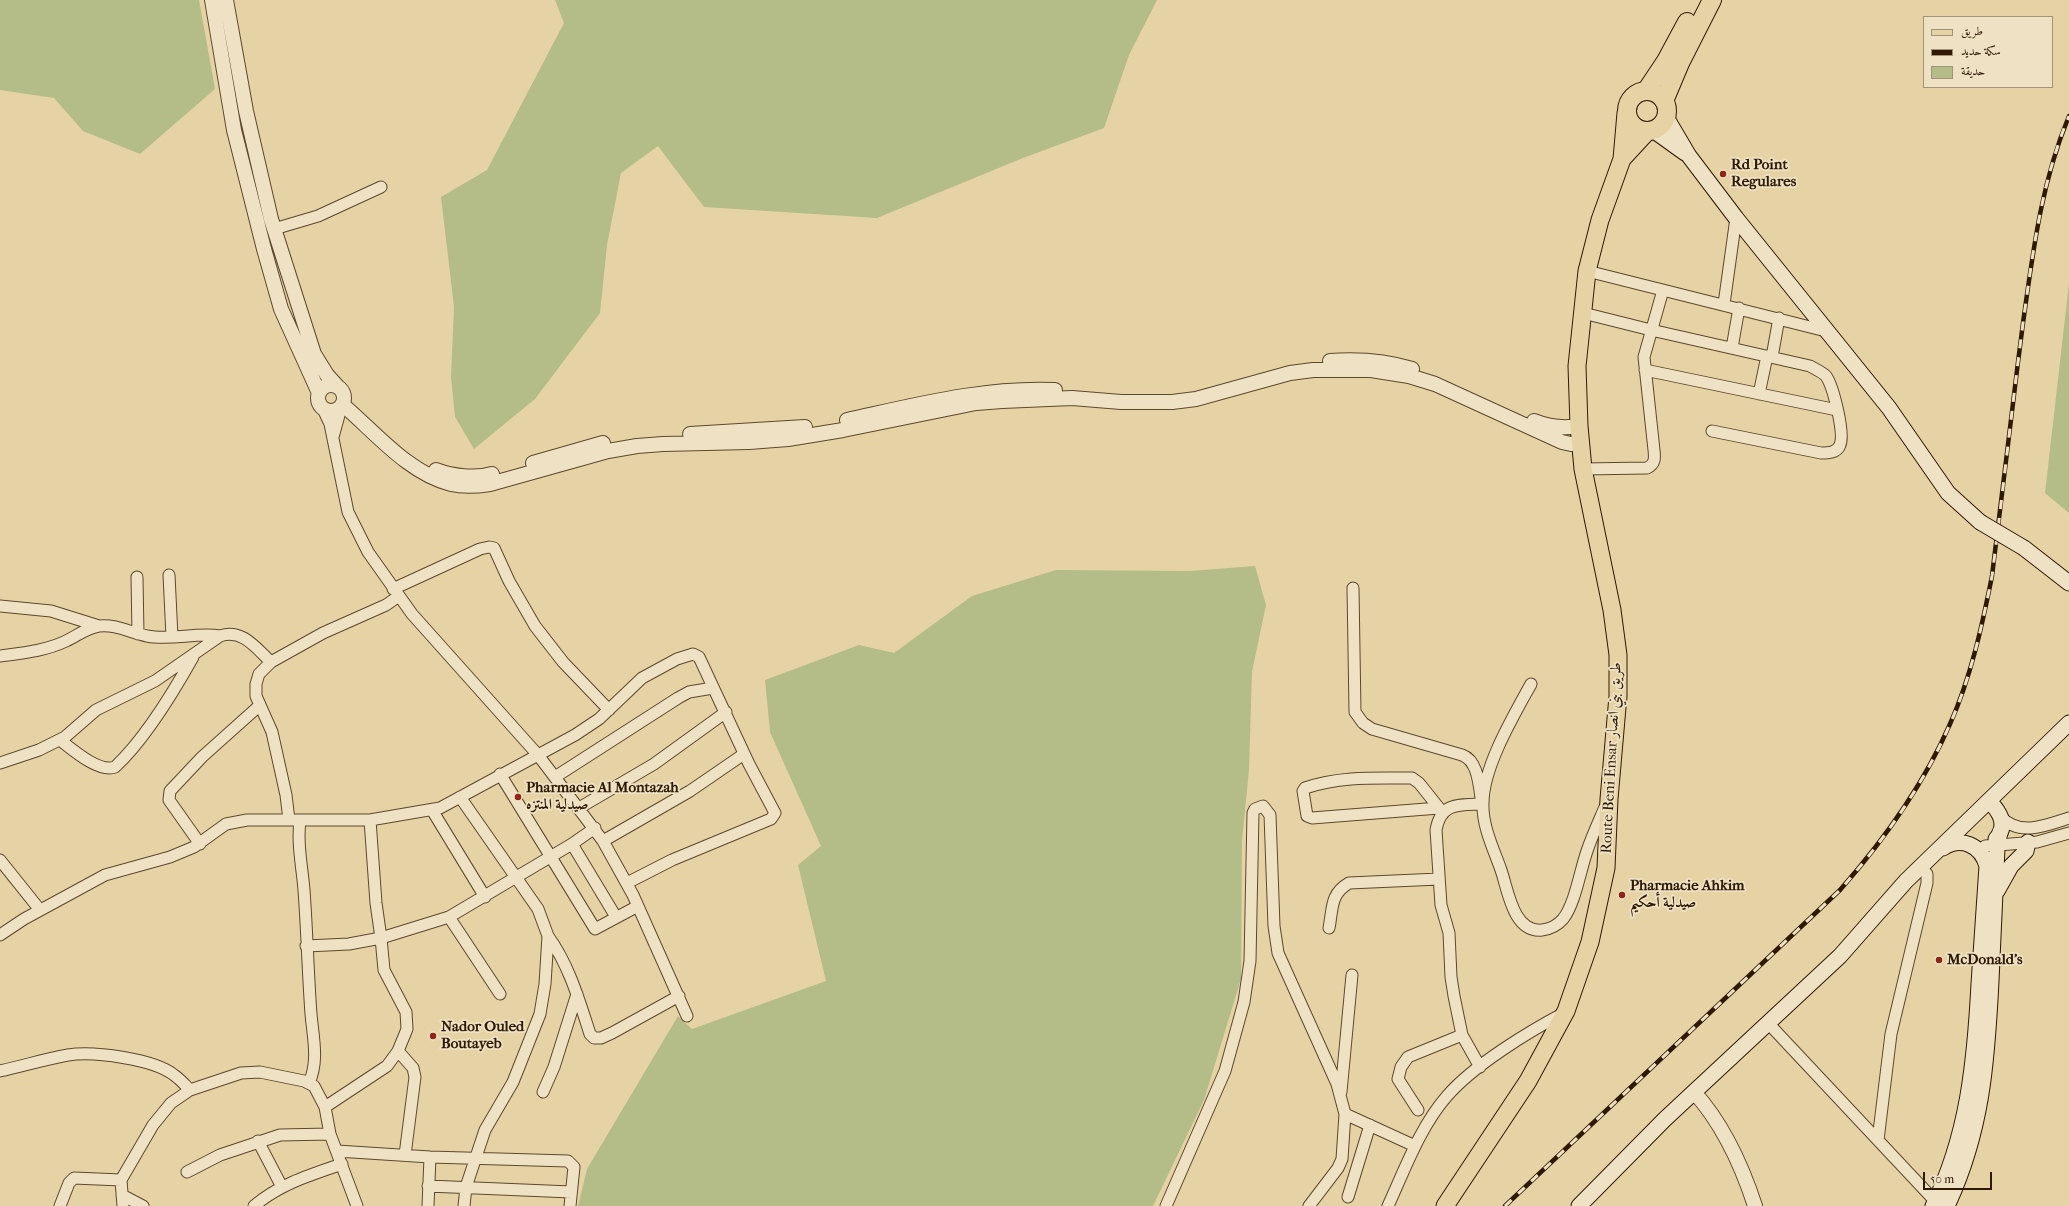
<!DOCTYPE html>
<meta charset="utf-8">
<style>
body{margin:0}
#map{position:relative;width:2069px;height:1206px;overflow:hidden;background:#e6d3a5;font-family:"IM FELL French Canon",Amiri,serif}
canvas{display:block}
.legend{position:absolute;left:1923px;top:16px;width:130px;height:72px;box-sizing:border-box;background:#efe2c4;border:1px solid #a29277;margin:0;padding:5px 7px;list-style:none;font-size:12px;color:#2e1904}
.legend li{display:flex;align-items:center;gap:8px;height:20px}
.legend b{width:20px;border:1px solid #a29277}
.scale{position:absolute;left:1923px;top:1172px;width:69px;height:18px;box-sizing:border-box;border:2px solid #2e1904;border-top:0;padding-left:5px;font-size:12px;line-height:14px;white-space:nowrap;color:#2e1904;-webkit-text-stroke:3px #efe2c4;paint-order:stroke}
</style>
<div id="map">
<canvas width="2069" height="1206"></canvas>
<ul class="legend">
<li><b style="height:5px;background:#e6d3a5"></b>طريق</li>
<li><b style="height:5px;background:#2e1904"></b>سكة حديد</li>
<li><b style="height:11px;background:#b4bc87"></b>حديقة</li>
</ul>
<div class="scale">50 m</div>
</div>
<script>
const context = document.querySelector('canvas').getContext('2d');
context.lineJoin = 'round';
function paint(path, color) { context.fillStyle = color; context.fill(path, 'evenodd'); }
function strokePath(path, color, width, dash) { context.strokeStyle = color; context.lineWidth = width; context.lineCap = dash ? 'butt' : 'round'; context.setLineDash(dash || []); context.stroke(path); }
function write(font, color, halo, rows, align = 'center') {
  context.font = font + ' "IM FELL French Canon",Amiri,serif'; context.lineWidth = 3.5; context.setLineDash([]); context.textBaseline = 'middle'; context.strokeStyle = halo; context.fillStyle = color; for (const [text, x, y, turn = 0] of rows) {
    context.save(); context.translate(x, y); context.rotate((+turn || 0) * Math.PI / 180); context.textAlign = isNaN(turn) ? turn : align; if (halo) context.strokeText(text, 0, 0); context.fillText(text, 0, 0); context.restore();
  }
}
paint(new Path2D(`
 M0,0H199L215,89L140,154L83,131L54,98L0,90Z
 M555,0H1157L1129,55L1104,128L1023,158L877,218L704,207L658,146L621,173L607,245L600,313L535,399L474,449L455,417L451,377L454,307L441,197L487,170L564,23Z
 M2069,283V513L2045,493Z
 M1255,566L1266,605L1252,672L1249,770L1242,841L1241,979L1204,1100L1153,1206H578L587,1169L678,1016L692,1029L826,981L798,865L821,846L770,732L765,680L859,645L894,653L972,596L1056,570L1190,571Z`), '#b4bc87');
const minor = new Path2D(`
 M274,229L318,216L381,187
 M1587,271L1826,331
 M1724,304L1736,218
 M1583,313L1651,330L1810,366C1815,369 1822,372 1826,376C1833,386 1845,433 1840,445C1837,453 1828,453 1821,453L1712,431
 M1732,348L1739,308
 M1772,357L1779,318
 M1645,370L1837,410
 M1759,394L1767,356
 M323,409L330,424L348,512L368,552L412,614L538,755L603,841L633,895L687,1016
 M333,437L341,408
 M1583,469L1647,468C1655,464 1655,459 1654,450L1644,357L1663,290
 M169,575L172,637
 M137,577L138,634
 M1353,588L1355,712L1363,723L1372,729L1462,755C1479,761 1479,788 1482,804C1459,805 1441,802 1436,830L1441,905L1449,933L1451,977L1454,996L1462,1035L1480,1067
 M393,589L480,549L489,547L494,548L509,581L535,626L563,662L609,710
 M0,606L51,611L99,626
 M0,656C22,653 45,651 66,641C77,636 86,628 99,626C116,624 131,633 147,636C171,641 196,632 220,636
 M1531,684C1514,715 1483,767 1483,803C1482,826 1494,850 1501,870C1508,890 1513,933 1542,930C1550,929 1557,926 1563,919C1575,904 1580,871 1587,851C1592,836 1599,821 1605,807
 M60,740C73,750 99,773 115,767C143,741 174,691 193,657
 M0,763L39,750L65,737L96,710L155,681L220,636C242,628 256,648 271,662
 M500,774L595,929L638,906
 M555,777L678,698L689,692L713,688
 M460,797L538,909L548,936L545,984L540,1014L513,1082L485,1130L466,1187L464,1206
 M579,808L654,764L726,712
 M1439,808L1312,818L1307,816L1303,791L1305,788C1340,776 1375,778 1412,778L1419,783L1443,813
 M432,810L485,897
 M2001,817C2020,837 2047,825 2069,818
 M289,820L286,795L272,732L256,696V684L259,674L271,662L323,633L386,605L399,596
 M300,820C297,844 302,866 304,890C307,931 308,973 311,1014C313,1037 319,1061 309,1083
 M603,841L690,791L744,754
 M200,844L169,800L170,791L202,757L259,706
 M572,844L616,917
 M1985,846L2037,842L2069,833
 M0,860L40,910
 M449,917L500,994
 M1329,928C1333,908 1330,894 1349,883L1439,879
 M0,935L24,919L105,875L170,857L194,847L226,824L247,820H370L440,808L575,735L599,719L642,678L677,659L693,654L699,657L749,764L775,813L771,819L672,860L627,883
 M548,936C569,965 579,1000 590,1034L594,1038H601L612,1033L679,996
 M306,946L349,944L381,938L376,903L370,820
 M1768,1023L1935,1201
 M398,1051L413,1068L415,1077L405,1155
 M0,1071C23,1066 45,1059 68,1055C94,1051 154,1059 174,1075C180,1079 185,1085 190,1090
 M543,1092L554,1067L577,994
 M1341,1092L1352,975
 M325,1107L387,1066L398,1051L407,1029L406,1012L384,970L381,938L449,917L572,844L595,828
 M1418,1110L1398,1079L1401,1067L1408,1057L1462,1035
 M1345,1114L1415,1146
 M1878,1140L1891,1034L1927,883V874L1921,867
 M258,1141L282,1187
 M337,1151L430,1157L568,1161L574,1167L570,1206
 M187,1172L220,1155L280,1135L330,1134
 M121,1180L123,1206
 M428,1186L571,1192
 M122,1195L143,1206
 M1348,1197L1370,1125
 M60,1206L69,1183L74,1178L121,1180L153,1125L171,1103L190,1090L241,1073L260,1072L304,1081L314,1086L325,1107L330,1134L357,1206
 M254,1206C280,1184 310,1175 342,1164
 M428,1206L430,1157
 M1166,1206L1225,1071L1244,1002L1250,961L1253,813L1255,809L1263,806L1270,815L1274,926L1278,953L1337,1084L1345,1114L1342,1159L1338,1168L1309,1206
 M1388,1206C1405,1169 1420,1127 1447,1096C1474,1065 1528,1032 1564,1013`);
const tertiary = new Path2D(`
 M212,0L234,130L264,249L281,309L319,393
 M226,0L246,111L271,219L314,354L327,375L337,386
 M1330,361C1357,359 1386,361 1412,369
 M318 398a13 13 0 1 1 26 0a13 13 0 1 1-26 0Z
 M343,405C375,432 408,473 451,484C464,487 477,486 490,484L608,451L637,446L663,444L749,442L788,439L843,430L976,403L1002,401L1072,398L1121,402H1172L1196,399L1290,373L1313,370H1371L1409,376L1435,384L1562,442L1571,444L1580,443
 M847,420C916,405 984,387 1055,390
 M1534,421C1549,427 1562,429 1579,426
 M690,434L805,427
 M533,463L603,443
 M436,470C452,476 475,479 492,474
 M1694,1092C1722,1123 1742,1166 1755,1206`);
const secondary = new Path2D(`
 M1666,117L1689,156L1736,218L1889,408L1948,493L1980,522
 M1653,130L1685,153
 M2024,548L2069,583
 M1989,801C2000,812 2008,825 1996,839
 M1997,891L2011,866L2026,851L2028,842
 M1579,1206L1665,1119L1840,956L1906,881L2069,723
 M1933,1206C1968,1136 1975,1061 1979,984C1982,945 1984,905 1987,866C1981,845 1961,836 1943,848
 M1947,1206C1982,1132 1987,1062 1991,981C1993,937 1995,892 1997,848L2000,832`);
const primary = new Path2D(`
 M1622,159L1647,132
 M1445,1206L1528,1081L1566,1011L1590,942L1606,868L1609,799L1618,696V655L1612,610L1583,469L1579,426L1577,366L1587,271L1600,220L1622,159L1626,113`);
const trunk = new Path2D(`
 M1627 111a20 20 0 1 1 40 0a20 20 0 1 1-40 0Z
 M1646,91L1666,61L1687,22
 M1664,101L1680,63L1712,0`);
strokePath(minor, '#5c482c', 13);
strokePath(tertiary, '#5c482c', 16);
strokePath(secondary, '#2e1904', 17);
strokePath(primary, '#2e1904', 19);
strokePath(trunk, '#2e1904', 20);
strokePath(minor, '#efe2c4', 11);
strokePath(tertiary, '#efe2c4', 14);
strokePath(secondary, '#efe2c4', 15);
strokePath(primary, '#e6d3a5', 17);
strokePath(trunk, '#e6d3a5', 18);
const rail = new Path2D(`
 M1505,1206L1840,890C1884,840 1923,786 1950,724C1971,677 1982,626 1992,576C2003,491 2012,407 2023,323C2033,252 2041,183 2069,116`);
strokePath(rail, '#2e1904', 4.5);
strokePath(rail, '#efe2c4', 3, [9]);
const secondaryBridge = new Path2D(`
 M1980,522L2024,548`);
strokePath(secondaryBridge, '#2e1904', 17, []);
strokePath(secondaryBridge, '#efe2c4', 15);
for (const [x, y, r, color] of [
 [1723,174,4,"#8f2418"],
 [518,797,4,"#8f2418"],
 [1622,895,4,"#8f2418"],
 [1939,960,4,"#8f2418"],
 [433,1036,4,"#8f2418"]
]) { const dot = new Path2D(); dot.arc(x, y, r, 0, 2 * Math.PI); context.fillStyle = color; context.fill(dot); strokePath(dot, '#efe2c4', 1.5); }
write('bold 15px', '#2e1904', '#efe2c4', [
 ["Rd Point",1731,165],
 ["Regulares",1731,182],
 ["Pharmacie Al Montazah",526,788],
 ["صيدلية المنتزه",526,805],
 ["Pharmacie Ahkim",1630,886],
 ["صيدلية أحكيم",1630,903],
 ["McDonald's",1947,960],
 ["Nador Ouled",441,1027],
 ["Boutayeb",441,1044]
], 'left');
write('15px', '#2e1904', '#efe2c4', [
 ["Route Beni Ensar طريق بني انصار",1612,758,-87]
]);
</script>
